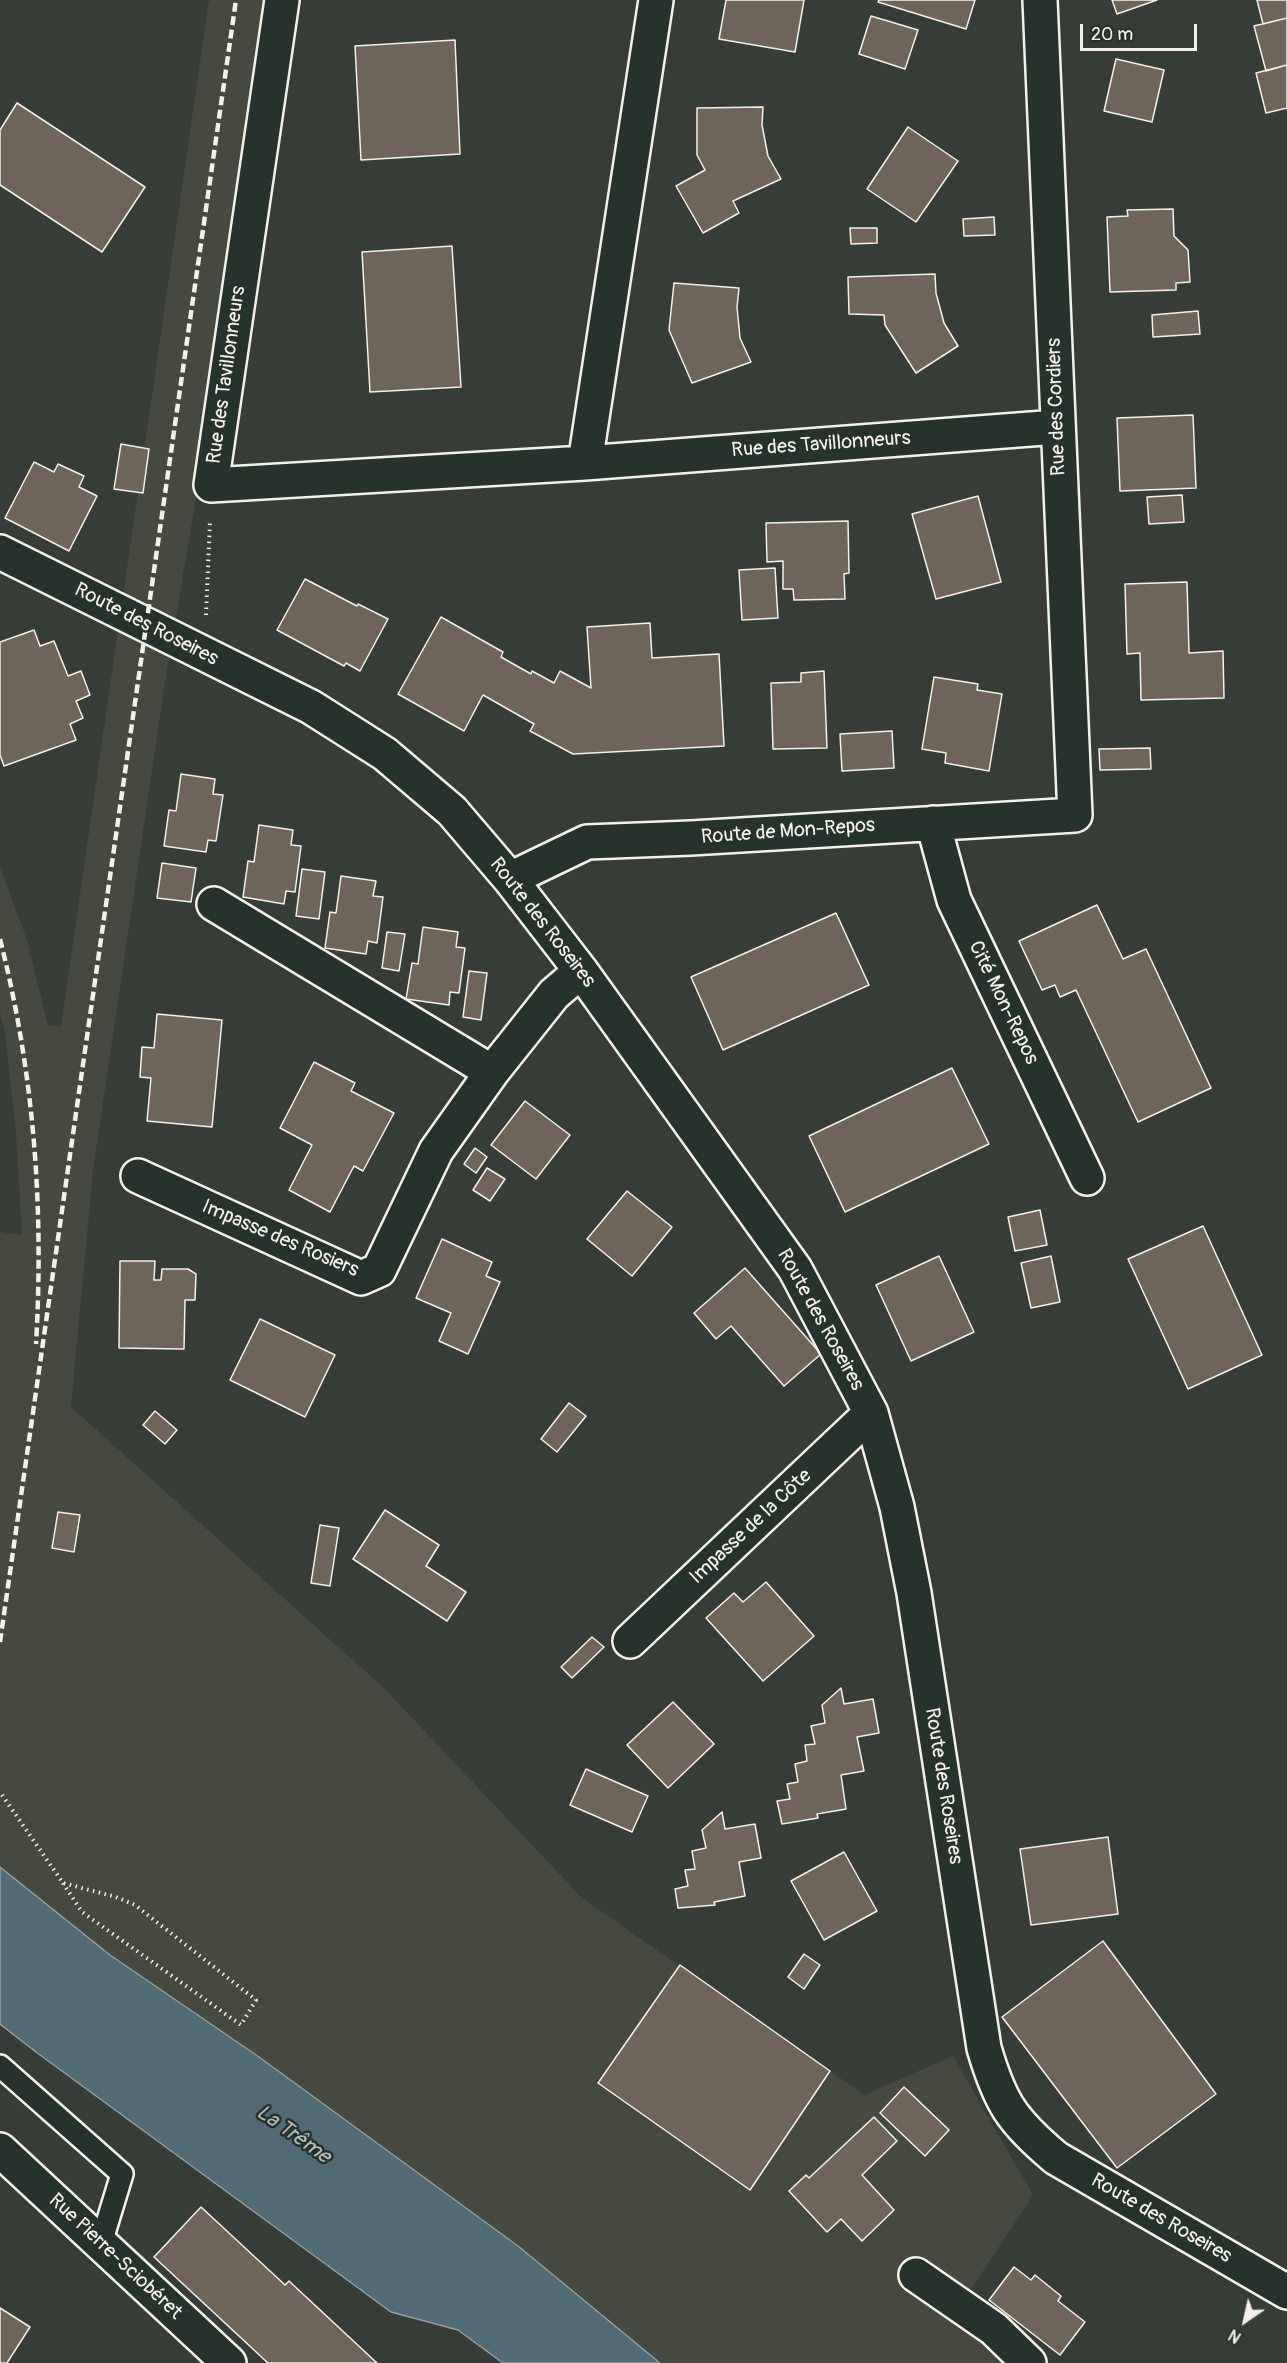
<!DOCTYPE html>
<meta charset="utf-8">
<style>
body{margin:0}
#map{position:relative;width:1287px;height:2363px;overflow:hidden;background:#353d36;font-family:Pangolin,sans-serif}
canvas{display:block}
.north{position:absolute;left:1215px;top:2291px;width:60px;height:60px;-webkit-text-stroke:4px #26332d;paint-order:stroke;rotate:214deg;font-size:16px;font-weight:700;line-height:24px;text-align:center;color:#f4f1e8}
.north::after{content:'';display:block;margin:auto;width:21px;height:27px;background:#f4f1e8;clip-path:polygon(50% 0,100% 100%,50% 72%,0 100%)}
.scale{position:absolute;left:1080px;top:24px;width:117px;height:27px;box-sizing:border-box;border:3px solid #f4f1e8;border-top:0;padding-left:8px;font-size:18px;line-height:21px;white-space:nowrap;color:#f4f1e8;-webkit-text-stroke:4px #26332d;paint-order:stroke}
</style>
<div id="map">
<canvas width="1287" height="2363"></canvas>
<div class="north">N</div>
<div class="scale">20 m</div>
</div>
<script>
const context = document.querySelector('canvas').getContext('2d');
context.lineJoin = 'round';
function paint(path, color) { context.fillStyle = color; context.fill(path, 'evenodd'); }
function strokePath(path, color, width, dash) { context.strokeStyle = color; context.lineWidth = width; context.lineCap = dash ? 'butt' : 'round'; context.setLineDash(dash || []); context.stroke(path); }
function write(font, color, halo, rows, align = 'center') {
  context.font = font + ' Pangolin,sans-serif'; context.lineWidth = 5; context.setLineDash([]); context.textBaseline = 'middle'; context.strokeStyle = halo; context.fillStyle = color; for (const [text, x, y, turn = 0] of rows) {
    context.save(); context.translate(x, y); context.rotate((+turn || 0) * Math.PI / 180); context.textAlign = isNaN(turn) ? turn : align; if (halo) context.strokeText(text, 0, 0); context.fillText(text, 0, 0); context.restore();
  }
}
paint(new Path2D(`
 M209,0H264L198,486L165,683L93,1170L71,1407L385,1689L581,1897L864,2095L953,2056L1033,2195L964,2300L1028,2363H660L518,2246L259,2057L110,1955L0,1867V1232L22,1235L16,1133L5,1033L0,1012V867L27,940L48,1026H61Z`), '#464940');
const water = new Path2D(`
 M0,1867L110,1955L259,2057L518,2246L660,2363H503L458,2330L391,2312L36,2052L0,2024Z`);
paint(water, '#506b76');
strokePath(water, '#92a1a4', 1.5);
const building = new Path2D(`
 M726,0H804L795,52L719,39Z
 M879,0H975L966,29L878,2Z
 M1112,0H1157L1117,14Z
 M1257,0H1287V18L1263,24Z
 M871,16L918,30L905,69L859,54Z
 M1287,18V65L1266,71L1254,26Z
 M455,40L460,154L361,160L355,46Z
 M1116,59L1164,70L1152,122L1104,111Z
 M1287,65V108L1266,113L1256,73Z
 M17,103L145,187L102,252L0,185V130Z
 M763,107L762,125L768,156L781,179L733,201L739,213L703,233L676,186L705,170L697,155V108Z
 M908,127L958,161L916,222L867,189Z
 M1173,209L1174,236L1188,250L1190,282L1176,283V290L1110,292L1107,217L1128,216L1127,210Z
 M994,217L995,235L964,236L963,219Z
 M850,228H877V243L851,244Z
 M452,246L461,387L370,392L362,252Z
 M935,274L936,293L944,323L958,346L916,373L885,325L884,315L849,314L848,277Z
 M674,283L739,288L737,307L740,338L751,362L692,383L669,330Z
 M1198,311L1200,334L1153,337L1152,315Z
 M1193,415L1196,488L1120,491L1117,418Z
 M121,444L149,449L143,493L114,489Z
 M34,462L54,472L58,464L84,476L79,487L97,496L69,551L5,518Z
 M1182,495L1184,522L1149,524L1147,497Z
 M978,496L1001,582L936,599L912,514Z
 M848,521L849,573L844,574L845,599L794,600L793,589H783V561L767,562L766,523Z
 M775,568L778,618L742,620L739,570Z
 M305,579L357,606L358,604L388,619L360,671L346,663L344,666L277,630Z
 M1187,582L1189,653L1223,651L1224,698L1141,700L1140,653L1127,654L1125,584Z
 M441,617L503,652L501,657L531,674L532,671L554,683L560,671L591,688L587,627L650,623L652,658L719,654L724,746L573,754L530,731L534,724L483,695L464,731L398,694Z
 M34,630L40,646L54,641L68,676L81,671L90,695L76,701L83,718L70,724L76,740L4,766L0,755V642Z
 M824,671L827,748L773,749L771,683L801,682V673Z
 M934,677L978,684L977,690L1002,694L989,771L945,763L946,753L922,749Z
 M892,731L894,768L842,771L840,734Z
 M1150,748L1151,769L1100,770L1099,749Z
 M181,774L215,779L213,794L223,795L216,841L208,840L206,852L164,846L169,810L176,811Z
 M259,825L293,830L291,845L301,846L295,892L286,891L284,904L243,897L248,861L254,862Z
 M162,863L196,868L191,902L157,898Z
 M302,869L325,872L319,919L296,916Z
 M341,876L376,881L373,896L383,897L377,943L368,941L366,954L325,948L330,912L336,913Z
 M1097,905L1123,959L1146,949L1211,1088L1138,1122L1076,990L1060,997L1055,985L1042,990L1019,941Z
 M836,913L869,985L723,1050L691,977Z
 M423,927L458,932L456,947L465,948L459,993L450,992L449,1005L406,999L412,963L418,964Z
 M387,932L405,934L399,971L382,968Z
 M469,971L487,973L481,1020L463,1017Z
 M157,1014L222,1020L212,1127L147,1121L151,1078L140,1077L142,1047L154,1048Z
 M314,1062L355,1083L351,1091L394,1113L363,1171L354,1166L330,1212L289,1190L312,1145L280,1128Z
 M952,1068L989,1144L845,1212L809,1136Z
 M525,1101L570,1135L536,1179L491,1145Z
 M475,1148L487,1157L476,1173L464,1164Z
 M487,1168L505,1179L490,1201L473,1190Z
 M627,1191L672,1227L632,1276L587,1239Z
 M1040,1210L1047,1245L1015,1251L1008,1217Z
 M1203,1226L1262,1355L1188,1389L1128,1259Z
 M442,1239L492,1262L486,1276L500,1282L468,1354L439,1341L451,1313L416,1298Z
 M939,1256L974,1332L911,1361L876,1285Z
 M1051,1256L1060,1302L1031,1308L1021,1263Z
 M120,1261H155L154,1280H161L162,1269H188L196,1274L195,1300H185L184,1349L119,1348Z
 M745,1268L821,1354L784,1386L731,1326L716,1339L694,1313Z
 M260,1319L335,1355L305,1417L230,1380Z
 M569,1403L586,1416L557,1452L541,1439Z
 M155,1411L177,1430L165,1444L143,1425Z
 M385,1510L439,1545L426,1566L466,1592L447,1621L353,1559Z
 M58,1512L80,1515L74,1552L52,1548Z
 M320,1525L339,1528L330,1586L311,1583Z
 M766,1582L814,1636L763,1681L706,1618L734,1593L743,1602Z
 M592,1637L604,1647L572,1678L561,1667Z
 M841,1688L844,1704L873,1699L879,1733L857,1737L864,1771L841,1775L846,1809L817,1814L818,1818L782,1824L777,1801L790,1799L787,1784L798,1782L795,1764L807,1761L805,1745L815,1744L811,1726L825,1723L822,1705Z
 M673,1702L714,1744L668,1788L627,1745Z
 M586,1769L648,1796L632,1832L570,1805Z
 M722,1812L725,1829L755,1824L761,1858L739,1862L745,1896L714,1902L715,1905L678,1908L675,1889L688,1886L685,1870L695,1869L692,1851L706,1848L702,1830Z
 M1108,1837L1118,1914L1031,1925L1020,1849Z
 M844,1852L877,1911L824,1940L791,1881Z
 M1103,1941L1216,2094L1117,2168L1002,2017Z
 M804,1954L820,1965L804,1989L788,1977Z
 M680,1965L830,2071L750,2190L598,2083Z
 M904,2087L949,2130L925,2156L880,2113Z
 M874,2117L897,2141L862,2175L894,2210L862,2241L841,2219L827,2232L789,2191L806,2175L809,2178Z
 M201,2207L285,2285L289,2281L377,2363H268L154,2257Z
 M1014,2267L1031,2280L1035,2275L1061,2296L1058,2301L1085,2322L1060,2355L989,2300Z
 M0,2308L30,2327L7,2363H0Z`);
paint(building, '#6f6459');
strokePath(building, '#f4f1e8', 1.5);
const service = new Path2D(`
 M0,2066L122,2174L101,2243`);
const minor = new Path2D(`
 M282,0L211,485L585,463L1057,427
 M585,463L656,0
 M0,552L311,707L385,754L452,811L510,879L581,971L795,1269L871,1413L897,1507L914,1593L984,2048C1000,2103 1012,2121 1056,2158L1287,2292
 M933,823L954,900L1087,1178
 M510,879L587,842L691,838L1075,815L1040,0
 M214,904L492,1072
 M138,1176L361,1278L379,1270L436,1151L492,1072L554,994L581,971
 M630,1641L871,1413
 M0,2150L229,2363
 M916,2275L994,2329L1029,2363`);
strokePath(service, '#f4f1e8', 26);
strokePath(minor, '#f4f1e8', 38);
strokePath(new Path2D(`
 M206,615L210,521
 M2,1795L63,1883L116,1897L135,1905L256,2000L241,2025L82,1912L63,1883`), '#f4f1e8', 4, [1.5, 4.5]);
strokePath(service, '#26332d', 21);
strokePath(minor, '#26332d', 33);
strokePath(new Path2D(`
 M0,939C34,1073 44,1207 36,1344
 M0,1642L236,0`), '#f4f1e8', 4.5, [9, 4.5]);
write('20px', '#f4f1e8', '#26332d', [
 ["Rue des Tavillonneurs",227,375,-82],
 ["Rue des Cordiers",1057,407,-92],
 ["Rue des Tavillonneurs",821,445,-4],
 ["Route des Roseires",146,625,27],
 ["Route de Mon-Repos",788,832,-4],
 ["Route des Roseires",542,923,52],
 ["Cité Mon-Repos",1003,1003,64],
 ["Impasse des Rosiers",280,1239,23],
 ["Route des Roseires",820,1320,61],
 ["Impasse de la Côte",751,1527,-43],
 ["Route des Roseires",943,1786,81],
 ["Route des Roseires",1161,2219,30],
 ["Rue Pierre-Sciobéret",115,2257,43]
]);
write('italic 21px', '#b2bbba', '#26332d', [
 ["La Trême",293,2135,35]
]);
</script>
